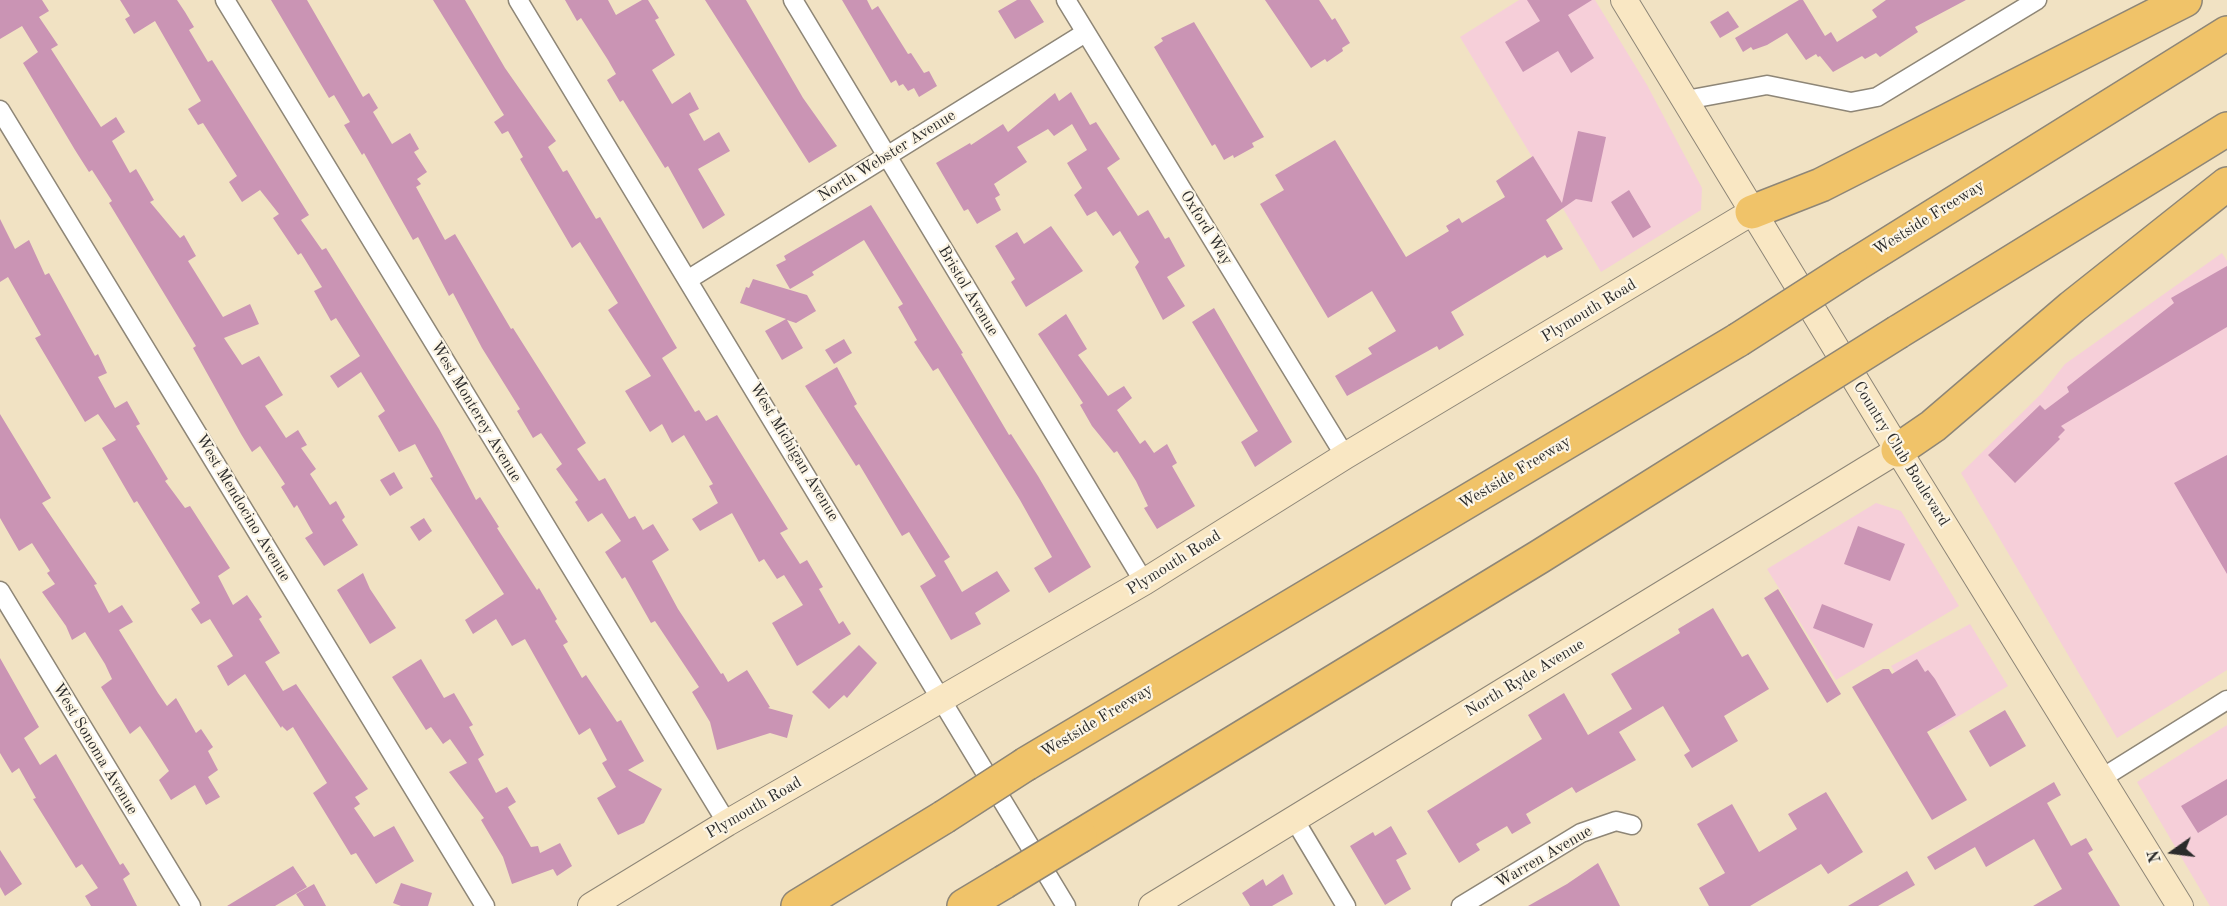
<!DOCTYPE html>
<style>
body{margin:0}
#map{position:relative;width:2227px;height:906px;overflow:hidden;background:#f1e2c3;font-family:"Old Standard TT",serif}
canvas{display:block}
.north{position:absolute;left:2143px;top:822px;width:60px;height:60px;-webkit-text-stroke:4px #fcf5e5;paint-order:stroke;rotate:256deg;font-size:16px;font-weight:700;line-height:24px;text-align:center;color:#2b2b2b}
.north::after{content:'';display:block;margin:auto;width:21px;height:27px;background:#2b2b2b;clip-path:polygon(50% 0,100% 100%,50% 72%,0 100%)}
</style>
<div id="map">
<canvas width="2227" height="906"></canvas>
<div class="north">N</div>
</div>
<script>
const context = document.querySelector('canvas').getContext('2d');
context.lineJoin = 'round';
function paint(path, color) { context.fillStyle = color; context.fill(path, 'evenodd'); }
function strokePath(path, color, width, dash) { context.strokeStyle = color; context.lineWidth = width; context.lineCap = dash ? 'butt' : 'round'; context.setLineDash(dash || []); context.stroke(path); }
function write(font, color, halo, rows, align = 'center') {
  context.font = font + ' "Old Standard TT",serif'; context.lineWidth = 4.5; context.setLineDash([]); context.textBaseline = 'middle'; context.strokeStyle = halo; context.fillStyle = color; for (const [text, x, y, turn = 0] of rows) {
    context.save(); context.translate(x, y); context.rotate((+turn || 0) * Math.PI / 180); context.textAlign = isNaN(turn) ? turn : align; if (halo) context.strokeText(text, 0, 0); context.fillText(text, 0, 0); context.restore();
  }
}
paint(new Path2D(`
 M1519,0H1595L1647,85L1702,188L1701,210L1601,272L1460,37Z
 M2222,253L2227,261V670L2117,738L1961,473L2042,393L2065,364Z
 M1876,503L1901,511L1959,606L1836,680L1767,569Z
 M1970,624L2008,686L1936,730L1916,708L1891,666Z
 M2227,725V906H2210L2137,782Z`), '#f6cfd9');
paint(new Path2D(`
 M0,0H42L49,11L39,17L58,45L51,49L101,127L116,117L125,132L112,141L130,173L136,169L154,200L150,202L180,238L184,235L196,256L188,261L223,317L250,304L259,324L224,338L242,365L259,356L283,395L265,406L286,438L298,430L307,445L301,448L316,469L310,474L330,505L336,501L345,517L342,520L358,545L324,566L305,538L313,533L297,505L294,508L281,487L285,484L260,446L252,452L241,434L193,348L196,346L109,203L112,201L92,170L89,172L75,150L23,63L38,52L22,26L0,39Z
 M120,0H177L185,12L194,27L189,30L208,62L212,60L309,215L301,220L322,250L326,248L439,429L476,500L480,497L499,527L497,528L537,590L539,588L557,619L555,621L568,642L563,645L582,678L586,675L617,722L621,720L644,761L628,770L662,789L644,823L618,835L597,798L616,787L602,763L607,760L590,728L579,735L525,639L512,646L496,619L473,634L465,620L504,594L430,478L433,477L415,444L399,452L378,416L385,411L361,372L338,388L330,376L360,356L336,318L331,321L314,291L322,287L301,253L298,255L273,218L279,214L260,190L242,202L229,182L237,176L203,123L198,125L188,109L201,101L155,21L134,34L125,19L130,16Z
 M271,0H307L363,97L369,93L378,108L373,112L392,144L410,133L419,149L414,152L427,172L417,179L421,184L416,187L445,240L455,234L511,329L513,328L586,443L577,449L599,481L605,478L629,519L635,516L643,530L653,524L669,550L652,561L678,609L721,674L723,673L728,682L747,670L770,707L768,708L793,715L787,738L770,733L717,750L710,722L692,692L699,687L655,621L651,623L625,577L622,579L605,552L621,541L602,513L588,522L575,502L578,500L556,469L562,464L541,433L533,438L517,411L520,409L482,348L453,293L449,296L418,237L413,240L364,153L362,155L344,125L350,122L334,95L329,98Z
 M433,0H465L505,68L556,141L548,147L563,172L567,170L596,219L600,217L677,348L662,358L695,412L699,410L706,421L717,415L788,529L780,533L800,564L807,560L823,587L819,589L839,624L843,621L851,634L797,666L772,623L803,605L784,575L777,579L764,559L759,562L732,513L700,531L692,519L718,503L709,486L713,484L684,435L672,443L662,424L650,432L625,391L651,376L608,310L618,303L580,242L572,248L520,159L523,157L508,131L502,134L494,122L504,115Z
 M565,0H608L616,15L642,0H648L659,18L655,20L675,55L652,70L672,104L690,92L699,109L689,114L704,141L719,132L730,151L698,169L725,215L703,229L668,166L665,168L623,100L620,102L607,80L616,74L608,60L581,18L577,21Z
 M705,0H746L803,98L837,146L809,163Z
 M842,0H867L872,10L878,6L908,54L911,53L924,73L929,71L937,86L919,97L914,88L908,91L903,84L899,86L896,80L891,83Z
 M1017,0H1030L1044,22L1015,39L998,11Z
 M1265,0H1319L1332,20L1335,18L1350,43L1342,48L1343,51L1327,62L1325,59L1311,68Z
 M1527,0H1592L1568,15L1594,58L1571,73L1558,51L1523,72L1505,42L1540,21Z
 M1799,0H1803L1825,36L1831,32L1837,42L1877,17L1872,10L1886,0H1966L1915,27L1918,32L1880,57L1876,53L1865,59L1862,56L1833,72L1820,56L1818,57L1816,54L1806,60L1787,33L1767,45L1753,50L1751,47L1743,52L1735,38Z
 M1728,11L1739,27L1720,38L1710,22Z
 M1194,22L1264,137L1252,143L1254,147L1234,158L1233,155L1224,160L1215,144L1212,146L1154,47L1163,41L1161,38Z
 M1071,92L1090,125L1096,122L1120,159L1107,168L1138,216L1148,210L1165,239L1169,237L1185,266L1167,277L1185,306L1163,320L1135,267L1139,262L1120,231L1113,236L1096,211L1087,216L1074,195L1082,188L1067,163L1087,150L1072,124L1054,136L1048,129L1017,147L1027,162L994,184L1000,195L995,198L1001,210L977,224L968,209L964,211L936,163L970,143L971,145L1003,124L1008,132L1055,93L1059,101Z
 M1578,131L1606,137L1592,202L1576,199L1546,220L1563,249L1547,258L1545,255L1451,312L1464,335L1439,350L1437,346L1347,396L1335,376L1372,354L1368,348L1396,331L1372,291L1328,318L1260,204L1284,190L1275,175L1335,140L1406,257L1449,231L1446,226L1459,218L1462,223L1505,197L1496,181L1533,156L1562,203Z
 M1629,190L1651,227L1633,238L1611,202Z
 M871,205L963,353L961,354L1009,435L1011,434L1038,476L1091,567L1049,593L1034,568L1052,557L1020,500L938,368L933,371L914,342L917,340L898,307L903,304L864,240L812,272L814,275L790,289L776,265L786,260L784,256Z
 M0,219L15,249L29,240L45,275L49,273L95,356L98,354L107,373L98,377L115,408L127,401L140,424L136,426L168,479L165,481L185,508L190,506L230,568L218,576L233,605L247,595L262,617L259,619L280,653L265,662L283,691L296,684L368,789L355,797L360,804L354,808L374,837L394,826L414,861L376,884L356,853L351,855L313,793L327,783L293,727L287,731L282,726L281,728L245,674L228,686L217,666L233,656L210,619L201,624L191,609L200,603L137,501L134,503L102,448L116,440L98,414L85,422L35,338L41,335L8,277L0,282Z
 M1051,226L1083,271L1026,307L1011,282L1015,279L995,246L1017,232L1024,244Z
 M2227,266V327L2061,426L2065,430L2058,437L2060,439L2015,483L1988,455L2040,405L2045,410L2069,392L2067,387L2174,303L2171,298Z
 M753,279L807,295L816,311L796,323L787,320L803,348L782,360L765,331L786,319L740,303L746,287L749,288Z
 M1214,308L1292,442L1255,467L1241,442L1258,431L1192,322Z
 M1066,314L1087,349L1078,355L1108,396L1124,386L1132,398L1117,410L1140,444L1145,440L1154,453L1167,444L1177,463L1172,466L1195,506L1157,529L1144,508L1148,506L1136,481L1117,451L1114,453L1092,426L1080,405L1083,403L1038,334Z
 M844,339L852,353L834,364L825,350Z
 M837,367L857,404L854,406L950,557L944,561L962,592L997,571L1010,591L975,613L981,624L951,640L920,586L936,576L909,532L902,536L859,464L856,466L805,386Z
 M0,414L51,498L42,503L97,584L94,585L109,613L122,605L133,622L119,630L158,693L167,706L176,698L196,733L201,729L213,747L208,751L218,770L208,777L220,797L206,805L195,785L171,800L159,780L169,771L150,741L140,726L130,734L101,687L112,679L105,664L85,632L72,640L66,626L42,592L55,584L47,573L50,571L32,543L19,551L0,518Z
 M2227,455V574L2174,483Z
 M394,472L403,488L390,496L380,480Z
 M424,518L432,531L419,541L410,527Z
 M1858,526L1905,544L1890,581L1844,564Z
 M363,573L370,589L396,628L370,644L337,590Z
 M1778,589L1841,694L1827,703L1764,598Z
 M1822,604L1873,624L1864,648L1813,628Z
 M1713,608L1742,657L1748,654L1769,689L1724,716L1738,741L1692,768L1684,755L1690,751L1663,706L1619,732L1636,760L1576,793L1572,787L1526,814L1531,823L1512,834L1507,826L1476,844L1480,850L1459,863L1427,811L1542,739L1528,715L1564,693L1588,735L1632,709L1611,674L1680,633L1678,629Z
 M859,645L877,663L847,698L844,695L829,709L812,692Z
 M0,658L39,727L24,738L40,765L56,754L120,865L123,863L130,874L123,879L137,906H91L85,896L98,888L82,864L76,868L33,799L36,798L19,768L12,773L0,753Z
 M421,659L444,698L454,693L473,725L469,727L484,755L478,759L496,793L507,787L516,802L508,807L531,847L538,846L540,853L560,843L572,866L557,876L553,869L512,884L503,857L481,820L484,818L449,772L467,763L450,739L443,744L431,727L426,730L392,677Z
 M1917,659L1925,672L1928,670L1935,679L1956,715L1927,732L1967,800L1932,820L1852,687L1883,669H1889L1892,674Z
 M2005,710L2026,746L1990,767L1969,731Z
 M2227,779V815L2198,833L2181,806Z
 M2054,782L2061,795L2047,803L2071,846L2086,838L2093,850L2088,853L2120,906H2033L2062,889L2034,839L1986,867L1975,847L1935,870L1927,857Z
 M1826,792L1863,852L1828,874L1821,864L1750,906H1709L1699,888L1725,873L1697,824L1732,804L1759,852L1797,829L1788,814Z
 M1391,826L1407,854L1396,860L1411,889L1385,905L1350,846L1373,832L1375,836Z
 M0,850L22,884L5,896L0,887Z
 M1598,863L1620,906H1528L1567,884Z
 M293,866L307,887L275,906H227Z
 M1907,871L1915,885L1878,906H1848Z
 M1283,874L1293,894L1272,906H1250L1242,893L1263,879L1266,886Z
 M401,883L432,893L428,906H401L393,903Z
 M314,884L326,906H304L296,894Z`), '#ca94b4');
const street = new Path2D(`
 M225,0L727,823
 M518,0L1066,906
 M793,0L1144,582
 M1066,0L1345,456
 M1686,100L1767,85L1851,102L1877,97L2037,0
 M0,110L485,906
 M689,279L1085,33
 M0,591L191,906
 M2102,778L2227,700
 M1294,819L1346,906
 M1461,906L1581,833L1616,821L1632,825`);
const secondary = new Path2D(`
 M1624,0L1898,450L2180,906
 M591,906L727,823L1144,582L1345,456L1752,212
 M1152,906L1898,450`);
const highway = new Path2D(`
 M1752,212L1821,185L2185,0
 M1850,268L2227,33
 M1898,332L2227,129
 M1898,450L1933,426L2072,307L2227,184
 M1026,764L1738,340
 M1080,836L1539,557L1788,401
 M798,906L944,817
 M964,906L1004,882`);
strokePath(street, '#8e8677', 21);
strokePath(secondary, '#8e8677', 28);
strokePath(highway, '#8e8677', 36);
strokePath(street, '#fff', 18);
strokePath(secondary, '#f9e7c3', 26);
strokePath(highway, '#f0c369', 33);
const highwayBridge = new Path2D(`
 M1738,340L1850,268
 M1788,401L1898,332
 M944,817L1026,764
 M1004,882L1080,836`);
strokePath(highwayBridge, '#8e8677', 36, []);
strokePath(highwayBridge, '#f0c369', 33);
write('16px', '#2b2b2b', '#fcf5e5', [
 ["North Webster Avenue",887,156,-32],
 ["Westside Freeway",1929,218,-32],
 ["Oxford Way",1206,228,58],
 ["Bristol Avenue",968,291,59],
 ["Plymouth Road",1589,311,-31],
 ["West Monterey Avenue",476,412,59],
 ["West Michigan Avenue",794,452,59],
 ["Country Club Boulevard",1901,454,58],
 ["Westside Freeway",1515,473,-31],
 ["West Mendocino Avenue",243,508,59],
 ["Plymouth Road",1174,563,-32],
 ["North Ryde Avenue",1525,678,-31],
 ["Westside Freeway",1097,721,-31],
 ["West Sonoma Avenue",95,749,59],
 ["Plymouth Road",754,808,-30],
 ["Warren Avenue",1544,857,-30]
]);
</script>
